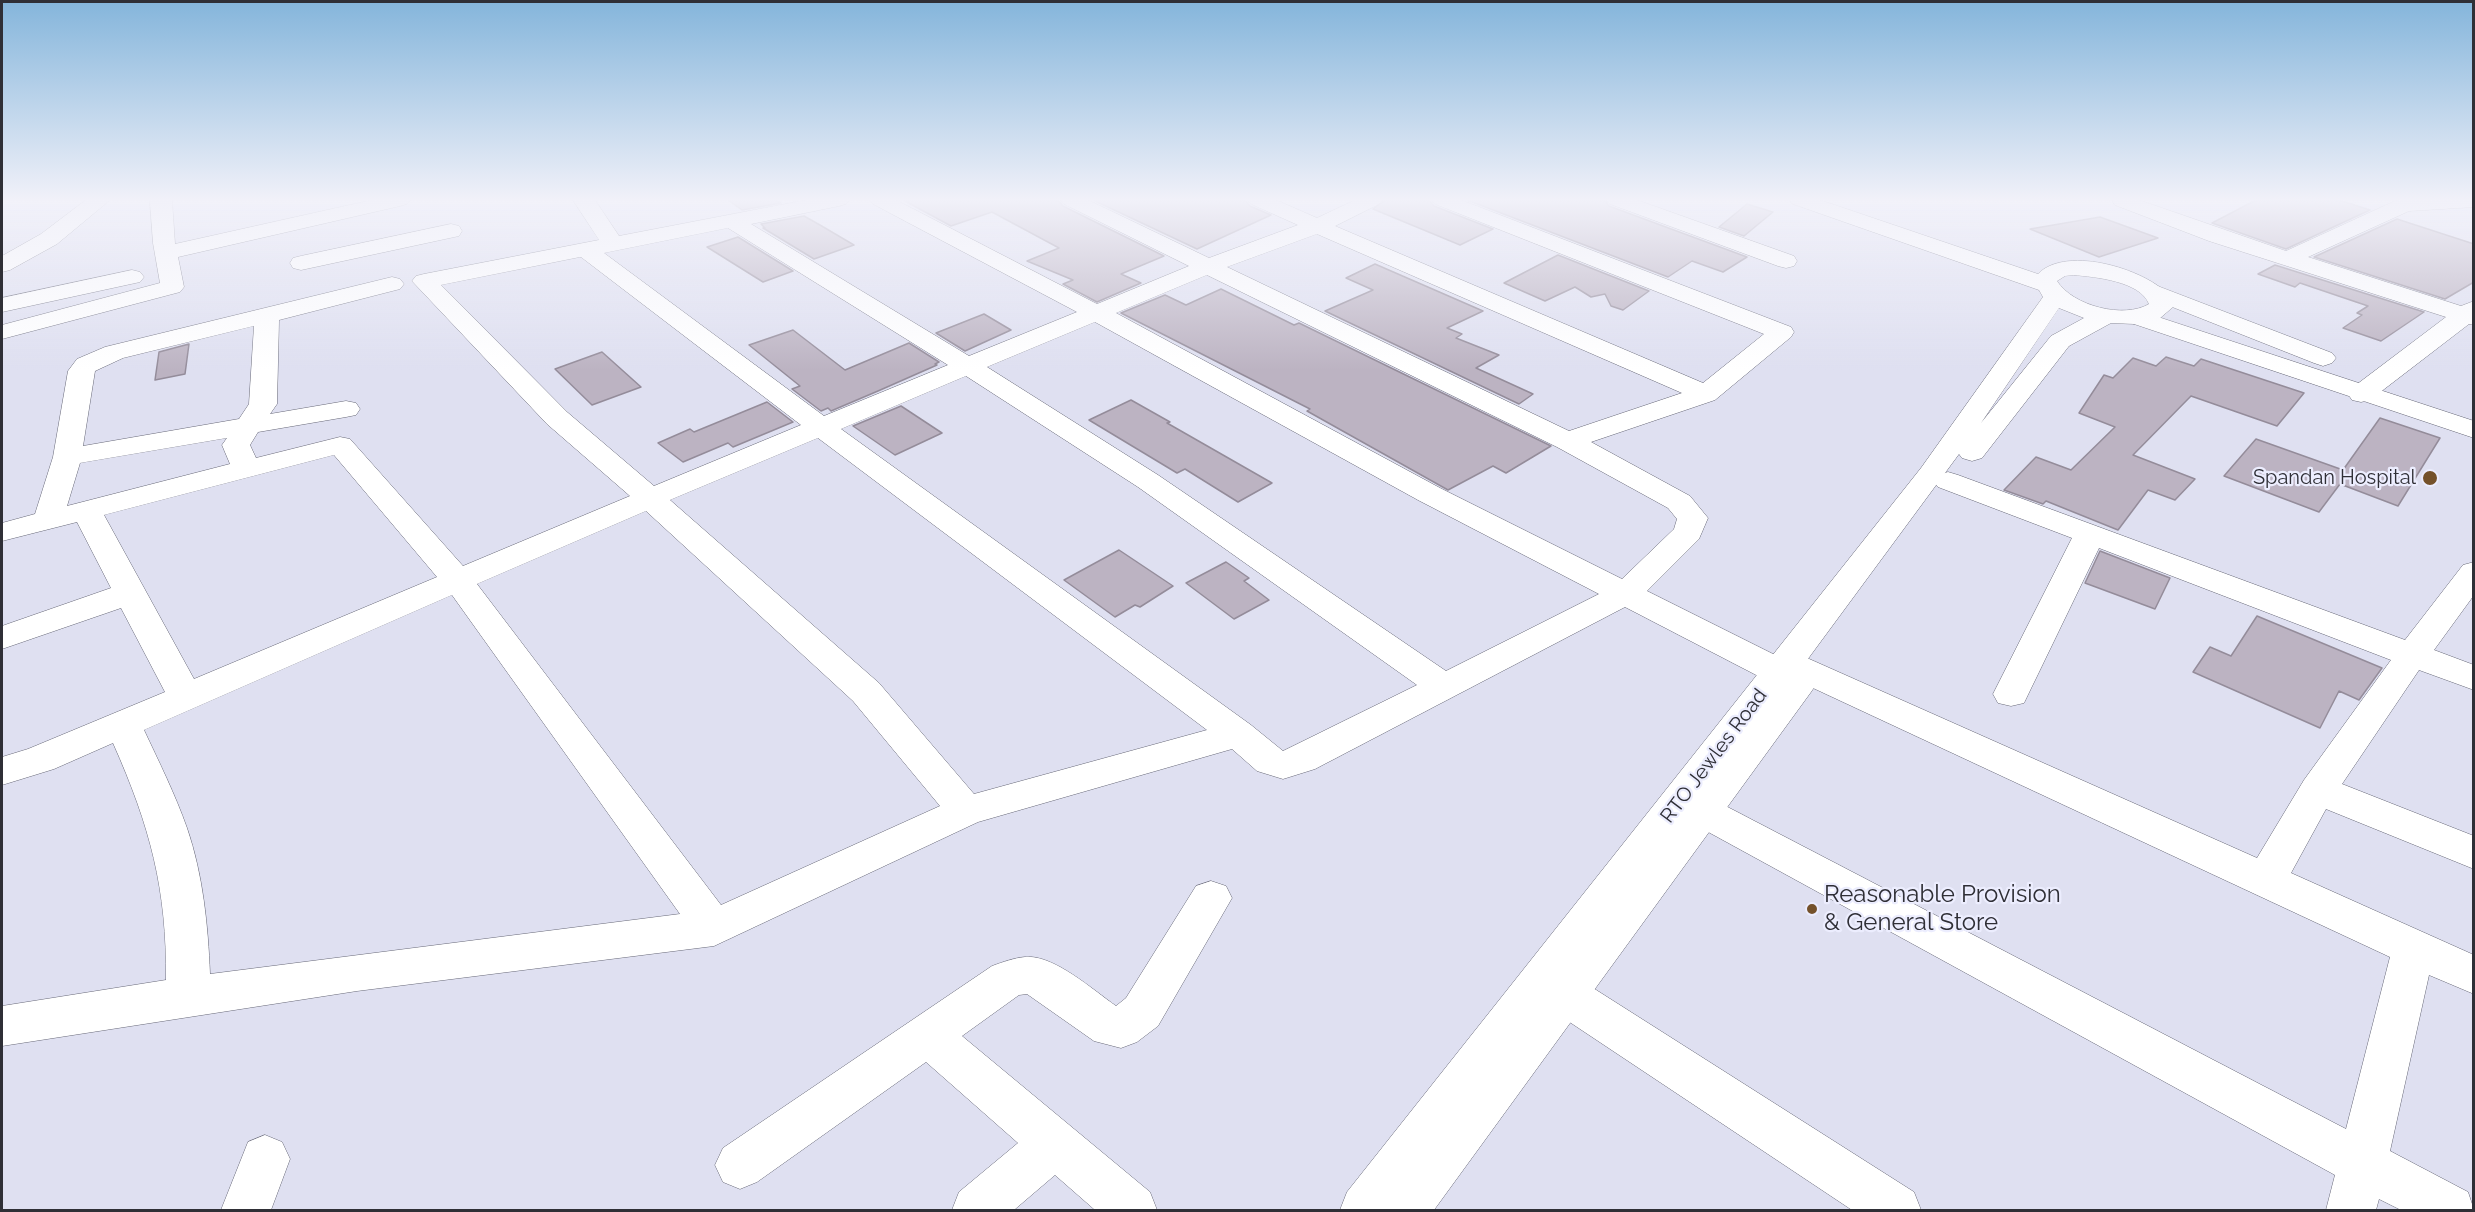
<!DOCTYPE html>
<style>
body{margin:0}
#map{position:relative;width:2475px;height:1212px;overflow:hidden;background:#dfe0f1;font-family:Raleway,sans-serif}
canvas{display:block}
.frame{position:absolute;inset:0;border:3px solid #2f2f36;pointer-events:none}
</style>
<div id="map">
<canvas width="2475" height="1212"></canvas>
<div class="frame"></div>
</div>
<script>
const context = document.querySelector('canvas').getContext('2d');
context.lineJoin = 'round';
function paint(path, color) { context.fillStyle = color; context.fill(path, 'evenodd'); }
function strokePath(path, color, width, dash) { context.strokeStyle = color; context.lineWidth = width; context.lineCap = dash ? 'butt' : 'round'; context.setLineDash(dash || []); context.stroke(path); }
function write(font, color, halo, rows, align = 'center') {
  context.font = font + ' Raleway,sans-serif'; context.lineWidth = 4.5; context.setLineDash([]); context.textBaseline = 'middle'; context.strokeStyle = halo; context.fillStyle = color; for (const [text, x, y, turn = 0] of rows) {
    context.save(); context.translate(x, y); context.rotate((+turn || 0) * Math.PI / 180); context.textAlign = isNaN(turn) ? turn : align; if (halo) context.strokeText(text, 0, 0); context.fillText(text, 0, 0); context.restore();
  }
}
const building = new Path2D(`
 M728,200H776L781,203L742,210Z
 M903,200H1058L1063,206L1164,256L1121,274L1141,283L1097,302L1063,284L1073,280L1027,261L1059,248L992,212L951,226Z
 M1093,200H1245L1250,206L1271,215L1197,249Z
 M1385,200H1429L1434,206L1493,229L1460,245L1373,209Z
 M1467,200H1604L1609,206L1747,257L1723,272L1692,261L1668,277Z
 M2256,200H2339L2370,210L2286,249L2212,223Z
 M1747,204L1773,212L1744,236L1719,227Z
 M804,216L820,225L854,245L814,259L763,228H765L761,224Z
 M2100,217L2158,238L2099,257L2030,229Z
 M2397,219L2474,244V282L2445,299L2314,257Z
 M738,237L793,271L763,282L707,247Z
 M1558,255L1649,291L1623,310L1611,306L1605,294L1591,297L1575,287L1545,301L1504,283Z
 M1375,264L1483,311L1447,328L1462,334L1456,338L1499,355L1476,368L1533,394L1519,404L1325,311L1373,290L1346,278Z
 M2275,265L2424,312L2381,341L2343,328L2362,315L2357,313L2368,306L2300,283L2295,287L2258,274Z
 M1221,289L1294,325L1299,323L1551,446L1506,473L1493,466L1448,490L1307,411L1310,409L1121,313L1165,295L1186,305Z
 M984,314L1011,330L965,351L936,333Z
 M793,330L845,370L909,343L939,362L935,364L937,365L878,391L831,411L828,408L821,411L792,389L800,386L749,345Z
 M189,344L185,374L155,380L159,352Z
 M602,352L641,387L592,405L555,369Z
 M2166,357L2194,366L2201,359L2304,393L2277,426L2191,396L2133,455L2195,479L2175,500L2148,490L2118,530L2046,501L2043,504L2004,490L2036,457L2071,470L2115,427L2079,413L2104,375L2113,378L2133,358L2156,366Z
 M1131,400L1170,422L1167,423L1272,483L1238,502L1185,469L1177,473L1089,420Z
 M767,402L793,422L733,447L728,443L683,462L658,443L690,429L694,432Z
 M901,406L942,433L895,455L853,426Z
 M2380,418L2440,438L2398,506L2340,484L2319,512L2224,476L2256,439L2343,470Z
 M1119,550L1173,586L1140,607L1135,605L1115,617L1064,580Z
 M2100,551L2170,578L2155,609L2085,583Z
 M1226,562L1249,578L1244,581L1269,600L1234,619L1186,583Z
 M2257,616L2382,668L2359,700L2339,691L2320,728L2193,672L2210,647L2231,656Z`);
paint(building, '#bcb3c2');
strokePath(building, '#948c9a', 1.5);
const minor = new Path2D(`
 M86,200H110L57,244L10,270L2,272V256L41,234Z
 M150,200H172L175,244L372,200H411L407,204L400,206L178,257L184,287L180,292L2,339V325L160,283L153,243Z
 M573,200H595L619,236L806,200H850L846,204L839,206L751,224L969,356L1077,312L873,204L869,200H896L1097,304L1189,266L1064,204L1060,200H1088L1209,258L1298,225L1251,204L1247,200H1276L1317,218L1355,200H1383L1379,204L1335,226L1703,383L1764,334L1435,204L1431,200H1461L1791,327L1794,332L1791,337L1715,400L1591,442L1690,496L1708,518L1699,539L1647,591L1773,654L1786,650L1798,654L2257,858L2304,780L2391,660L2099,548L2024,703L2011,706L1998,703L1993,694L2072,538L1938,487L1933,481L1938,475L1948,472L1958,475L2405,640L2463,565L2474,562V595L2434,650L2474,665V690L2419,670L2342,784L2474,836V869L2326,809L2291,873L2474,955V994L2429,975L2390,1151L2468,1192L2474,1210H2401L2379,1199L2376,1210H2326L2335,1175L1690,822L1684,812L1690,802L1704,797L1718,802L2346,1129L2390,957L1813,688L1799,694L1787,691L1625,607L1315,769L1283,779L1257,771L1232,749L978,822L714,946L357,991L2,1046V1006L166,980C167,889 150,826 113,743L54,769L2,785V757L28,749L165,692L121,608L2,649V626L111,588L77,522L2,541V523L35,514L53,457L68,371L77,359L105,347L392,277L400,279L404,284L400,289L279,320L277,404L270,414L346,401L356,403L360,409L356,415L346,417L258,432L250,445L256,458L340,437L350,439L463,566L630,496L547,424L412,281L416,276L424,274L599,240ZM728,228L948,365L824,416L604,253ZM1317,234L1682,393L1569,431L1227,267ZM580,257H581L801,425L654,486L567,412L441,285ZM1207,275L1557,447L1668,508L1677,519L1674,529L1622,579L1440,488L1116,313ZM1095,322L1418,500L1599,594L1446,671L1158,475L987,367ZM254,326L249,404L239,419L83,446L95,371L123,358ZM966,376L1138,487L1417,685L1283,751L1251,725L841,429ZM227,438L222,445L230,464L67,506L80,463ZM818,438L1207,730L974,794L879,683L670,500ZM334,455L437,577L194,679L104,515ZM646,511L853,701L940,806L721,905L477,584ZM452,595L680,914L210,974C208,925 203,875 187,828C175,794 159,762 144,730Z
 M1606,200H1637L1794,256L1797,261L1794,266L1786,268L1778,266L1610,204Z
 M2112,200H2139L2286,251L2397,200H2474V207L2409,211L2308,257L2461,306L2474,301V325L2469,324L2370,400L2361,402L2352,400L2348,394L2352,388L2446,317L2209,241L2115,205Z
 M451,224L459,226L462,231L459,236L301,270L293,268L290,263L293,258L301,256Z
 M132,270L140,272L144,277L140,282L2,312V298Z
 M1211,881L1226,886L1232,898L1158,1026L1137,1042L1121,1048L1094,1041L1027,994L1019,995L962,1036L1150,1192L1157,1210H1095L1055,1175L1014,1210H952L959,1192L1018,1143L926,1062L757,1182L740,1189L723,1182L715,1165L723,1148L992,966C1003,962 1014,958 1025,957C1053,954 1093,990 1116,1006L1126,998L1196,886Z
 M1566,976L1582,981L1914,1192L1921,1210H1852L1550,1009L1544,995L1550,981Z
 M265,1135L282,1142L290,1159L271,1210H221L248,1142Z`);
const major = new Path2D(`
 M2155,285L2332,353L2336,358L2332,363L2323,366L2314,363L2147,297L2143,292L2147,287Z
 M2137,310L2474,421V438L2128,322L2125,317L2128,312Z`);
const highway = new Path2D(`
 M1789,200H1820L2038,274C2066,244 2152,270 2173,300V307L2159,319L2135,324L2111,323L2069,346L1982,458L1972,461L1962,458L1959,454L1799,671L1811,674L1817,683L1811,692L1434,1210H1340L1347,1192L1921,468L2043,297L2039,290L1793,204ZM2074,275C2095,277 2140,281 2149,304C2124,319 2073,306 2057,281L2065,276ZM2059,308L2084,318L2051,336L1981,423Z`);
strokePath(minor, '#676877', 1);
strokePath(major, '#676877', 1);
strokePath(highway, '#676877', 1);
paint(minor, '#fff');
paint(major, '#fff');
paint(highway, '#fff');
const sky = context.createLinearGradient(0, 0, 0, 370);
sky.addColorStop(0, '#84b5db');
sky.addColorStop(0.54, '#f1f1f9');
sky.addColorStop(1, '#f1f1f900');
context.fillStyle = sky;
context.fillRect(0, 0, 2475, 370);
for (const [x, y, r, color] of [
 [2430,478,8,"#74512a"],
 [1812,909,6,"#74512a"]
]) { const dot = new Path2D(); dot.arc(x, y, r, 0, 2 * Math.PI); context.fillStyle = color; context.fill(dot); strokePath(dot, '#ecedfe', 2); }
write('20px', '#2f2f36', '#ecedfe', [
 ["Spandan Hospital",2416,478]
], 'right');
write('20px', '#2f2f36', '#ecedfe', [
 ["RTO Jewles Road",1714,756,-53]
]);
write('24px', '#2f2f36', '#ecedfe', [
 ["Reasonable Provision",1824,895],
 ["& General Store",1824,923]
], 'left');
</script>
